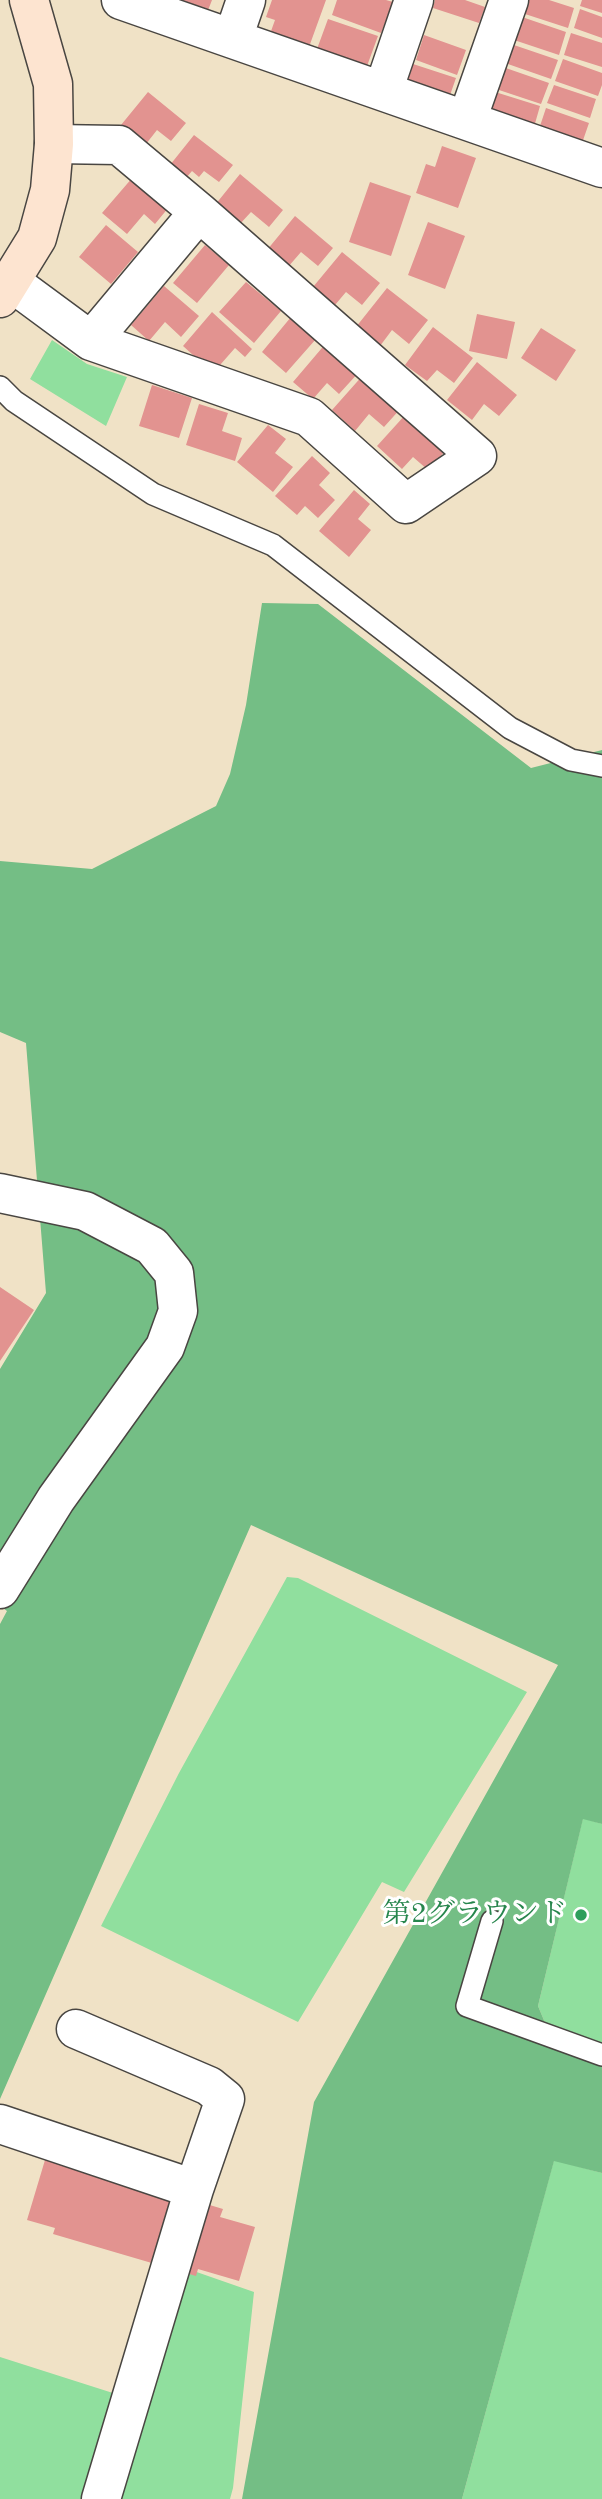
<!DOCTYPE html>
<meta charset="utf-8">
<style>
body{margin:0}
canvas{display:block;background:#f0e2c6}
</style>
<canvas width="602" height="2499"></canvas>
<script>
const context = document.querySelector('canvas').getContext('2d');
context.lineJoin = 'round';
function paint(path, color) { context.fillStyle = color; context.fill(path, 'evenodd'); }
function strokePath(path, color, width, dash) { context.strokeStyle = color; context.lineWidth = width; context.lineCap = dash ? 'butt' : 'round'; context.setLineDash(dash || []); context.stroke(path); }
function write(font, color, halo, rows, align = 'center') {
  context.font = font + ' "Old Standard TT","Noto Serif JP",serif'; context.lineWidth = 6; context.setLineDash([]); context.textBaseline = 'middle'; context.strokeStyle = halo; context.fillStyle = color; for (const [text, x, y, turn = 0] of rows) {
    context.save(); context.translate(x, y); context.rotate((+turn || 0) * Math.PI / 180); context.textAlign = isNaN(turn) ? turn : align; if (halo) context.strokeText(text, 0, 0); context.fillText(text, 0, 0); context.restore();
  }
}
paint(new Path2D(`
 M52,340L87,364L127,377L106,426L30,379Z
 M287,1577L298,1578L527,1692L404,1892L382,1882L298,2022L101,1926L179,1773Z
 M583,1818L602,1824V2054L551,2037L538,2006Z
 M554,2160L602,2173V2499H462Z
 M188,2269L254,2292L233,2488L230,2499H121Z
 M0,2357L116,2394L82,2499H0Z`), '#90df9e');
paint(new Path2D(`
 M262,603L318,604L531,768L602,750V1824L583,1819L538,2006L551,2037L602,2054V2173L554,2161L462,2499H242L314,2102L558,1665L251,1525L0,2099V1624L7,1611L0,1606V1369L46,1293L26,1043L0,1032V861L92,869L216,806L230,774L246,705Z`), '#74be85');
paint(new Path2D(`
 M170,0H212L207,13Z
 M272,0H326L309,47L270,34L275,20L266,17Z
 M337,0H386L393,2L381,33L332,15Z
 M435,0H465L485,7L479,23L433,8Z
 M529,0H549L574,8L568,28L525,14Z
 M582,0H602V13L580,6Z
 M580,9L602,17V38L574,28Z
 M522,17L566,32L559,55L514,40Z
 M328,19L378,36L367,66L317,49Z
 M571,33L602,43V67L564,55Z
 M424,35L466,50L457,75L416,60Z
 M511,44L558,60L551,79L505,63Z
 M563,59L602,73V85L598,96L555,81Z
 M413,64L456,78L449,98L407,83Z
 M500,66L549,83L541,104L493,88Z
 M554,85L596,99L590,118L547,103Z
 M492,91L540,106L534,127L486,113Z
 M148,92L186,123L171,141L157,130L146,144L121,125Z
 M546,108L589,123L581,146L538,132Z
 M194,135L233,165L219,182L204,171L199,177L192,171L186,178L170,165Z
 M442,146L476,158L458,208L416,193L426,164L435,167Z
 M240,174L283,210L269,227L251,212L239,225L215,205Z
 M133,177L169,207L155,224L144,214L127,234L102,213Z
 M370,182L411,196L391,256L349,242Z
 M295,216L333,248L318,266L301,252L288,267L267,250Z
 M428,222L465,236L445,289L408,275Z
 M106,225L138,252L111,284L79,257Z
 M205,245L229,265L197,303L173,283Z
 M342,252L380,283L362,305L346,292L335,305L313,287Z
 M246,282L281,311L254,343L219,312Z
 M164,286L199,316L181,337L165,322L149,341L131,325Z
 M387,288L428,320L409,344L392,330L380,346L356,327Z
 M212,312L252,349L245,357L235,348L213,373L183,346Z
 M477,314L515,322L507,359L469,351Z
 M291,317L316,339L286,373L262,352Z
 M433,327L473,358L454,383L437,370L427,381L405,365Z
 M541,328L576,350L556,381L521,358Z
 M327,342L360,371L339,394L327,383L313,399L293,382Z
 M477,362L517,395L499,416L484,404L472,420L447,400Z
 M364,374L402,407L384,427L369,414L355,431L332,410Z
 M152,385L192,398L179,438L139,426Z
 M199,404L228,413L222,431L242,438L235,461L186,445Z
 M406,414L446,450L428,470L413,457L402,469L377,446Z
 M268,425L286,439L275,453L293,467L273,492L237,462Z
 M312,456L330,473L319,485L335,500L318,518L305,506L297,515L275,496Z
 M354,490L370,504L358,519L371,530L349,557L319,531Z
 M0,1287L34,1310L0,1361Z
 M45,2160L73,2168V2164L223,2209L220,2217L255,2227L239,2281L198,2269L196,2276L53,2234L55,2228L27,2220Z`), '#e29390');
const lane = new Path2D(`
 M0,387L14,401L153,494L273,545L510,728L571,760L602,766
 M492,1921L467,2006L602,2055`);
const street = new Path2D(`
 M121,0L602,168
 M233,38L246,0
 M383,91L414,0
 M467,120L509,0
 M11,282L91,341L309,417L406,504L477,456L199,212L119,145L54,144
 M91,341L199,212
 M0,1193L85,1211L152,1246L174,1273L178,1311L165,1347L56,1499L0,1589
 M76,2029L209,2086L225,2099L194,2189L101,2499
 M0,2124L194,2189`);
const secondary = new Path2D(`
 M0,298L37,238L50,190L54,144L53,84L29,0`);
strokePath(lane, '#494642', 24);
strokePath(street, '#494642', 41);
strokePath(secondary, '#494642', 41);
strokePath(lane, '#fff', 21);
strokePath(street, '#fff', 38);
strokePath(secondary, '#fde4d0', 38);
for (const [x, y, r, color] of [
 [581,1915,7,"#2e9e5b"]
]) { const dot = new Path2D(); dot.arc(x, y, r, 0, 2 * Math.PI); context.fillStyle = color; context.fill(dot); strokePath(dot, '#fff', 2.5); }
write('28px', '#27864d', '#fff', [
 ["第2グラウンド",567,1915]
], 'right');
</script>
